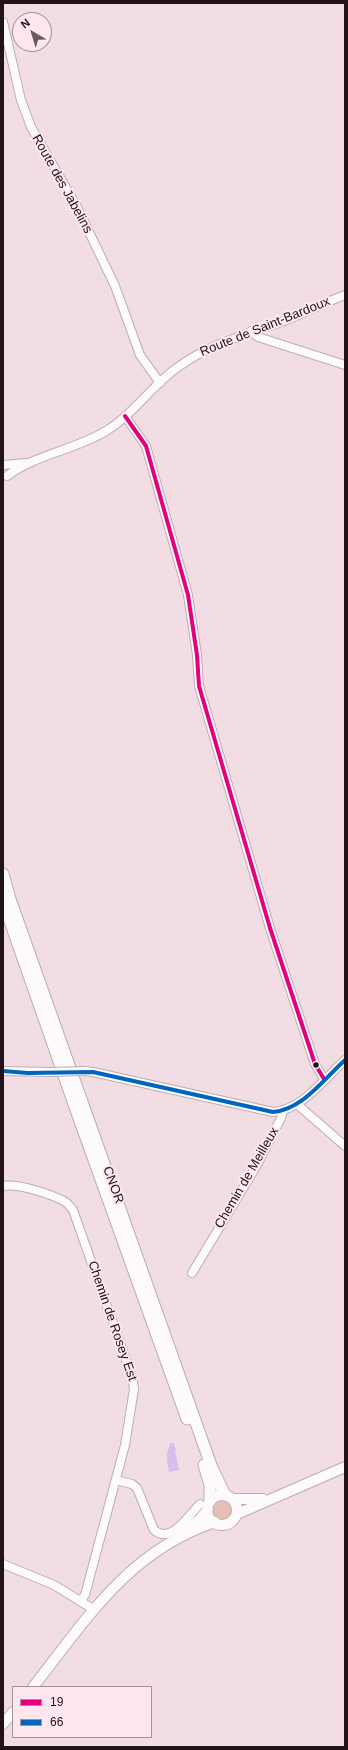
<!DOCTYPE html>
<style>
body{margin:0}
#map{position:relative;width:348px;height:1750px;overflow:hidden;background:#f3dde5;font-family:Helvetica,sans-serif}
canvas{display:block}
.frame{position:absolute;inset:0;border:4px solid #201218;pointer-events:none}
.legend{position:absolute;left:12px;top:1686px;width:140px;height:52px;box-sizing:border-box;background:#fee6ef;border:1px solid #a59199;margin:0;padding:5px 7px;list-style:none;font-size:12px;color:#201218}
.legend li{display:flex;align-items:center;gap:8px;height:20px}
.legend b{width:20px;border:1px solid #a59199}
.north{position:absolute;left:12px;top:12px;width:40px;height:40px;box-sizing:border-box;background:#fee6ef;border:1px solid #a59199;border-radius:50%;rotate:322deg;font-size:11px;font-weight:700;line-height:16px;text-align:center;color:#201218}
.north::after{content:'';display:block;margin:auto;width:14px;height:18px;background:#6a5960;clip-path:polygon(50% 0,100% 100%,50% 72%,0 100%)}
</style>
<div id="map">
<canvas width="348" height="1750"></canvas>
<div class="frame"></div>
<ul class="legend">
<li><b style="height:5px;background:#e5007d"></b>19</li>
<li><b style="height:5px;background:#0065bd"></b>66</li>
</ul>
<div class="north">N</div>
</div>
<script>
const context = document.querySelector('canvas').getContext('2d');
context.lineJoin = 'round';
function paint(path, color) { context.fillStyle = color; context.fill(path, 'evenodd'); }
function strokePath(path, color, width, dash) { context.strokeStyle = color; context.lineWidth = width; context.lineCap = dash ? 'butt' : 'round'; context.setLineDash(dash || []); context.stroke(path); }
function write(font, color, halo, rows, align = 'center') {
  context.font = font + ' Helvetica,sans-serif'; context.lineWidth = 4; context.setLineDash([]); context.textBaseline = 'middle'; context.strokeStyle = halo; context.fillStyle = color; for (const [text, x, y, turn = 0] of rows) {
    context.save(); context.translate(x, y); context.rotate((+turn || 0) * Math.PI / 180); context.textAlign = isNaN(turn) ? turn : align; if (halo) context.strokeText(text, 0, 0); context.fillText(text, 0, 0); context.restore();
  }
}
paint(new Path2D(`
 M213 1510a10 10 0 1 1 20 0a10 10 0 1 1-20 0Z`), '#e8bfb6');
paint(new Path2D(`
 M171,1443H174L176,1451H175L179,1470L169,1472C167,1462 165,1452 171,1443Z`), '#d8bded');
const minor = new Path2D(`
 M3,22L21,100L31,127L77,207L115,286L140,355L160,383
 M251,331L258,337L345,365
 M125,416L146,446L188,595L197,655L199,686L270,928L315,1064L324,1079
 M4,465L25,463
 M7,476C36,454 75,450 106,431C134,414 152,385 178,367C210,344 245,335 281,322C303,314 323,303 345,295
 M3,1071L50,1072
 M85,1071L93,1072L273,1112C302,1110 324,1079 345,1060
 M298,1105L345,1146
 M3,1186C18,1183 50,1194 64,1201C68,1203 70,1207 73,1210L132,1377L134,1389L125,1445L85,1595L81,1600
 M192,1273L257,1165L281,1118L283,1111
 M116,1480L132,1484L137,1488L154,1530C171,1545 189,1515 200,1504
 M3,1564L54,1585L93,1609`);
const major = new Path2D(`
 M207 1510a15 15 0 1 1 30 0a15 15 0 1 1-30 0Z
 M233,1499H263
 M237,1514L345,1467
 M185,1532L200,1519L208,1509
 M33,1687C86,1620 128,1551 215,1522
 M3,1724L13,1712`);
const highway = new Path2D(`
 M3,874L10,899L212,1468L225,1495
 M4,904L75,1107L187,1419
 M204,1465L210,1485V1501`);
strokePath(minor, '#bdadb2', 10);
strokePath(major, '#bdadb2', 12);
strokePath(highway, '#bdadb2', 13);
strokePath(minor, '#fdfafb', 8);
strokePath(major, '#fdfafb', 10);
strokePath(highway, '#fdfafb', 11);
const minorBridge = new Path2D(`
 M50,1072L85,1071`);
strokePath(minorBridge, '#bdadb2', 10, []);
strokePath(minorBridge, '#fdfafb', 8);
strokePath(new Path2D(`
 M125,416L146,446L188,595L197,655L199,686L270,928L315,1064L324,1079`), '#e5007d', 4);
strokePath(new Path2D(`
 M3,1071L28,1073L93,1072L273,1112C302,1110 324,1079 345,1060`), '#0065bd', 4);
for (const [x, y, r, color] of [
 [316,1065,3.5,"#201218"]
]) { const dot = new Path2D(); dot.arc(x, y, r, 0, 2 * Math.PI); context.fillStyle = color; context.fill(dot); strokePath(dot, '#fee6ef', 1.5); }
write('13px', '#201218', '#fee6ef', [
 ["Route des Jabelins",62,184,61],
 ["Route de Saint-Bardoux",265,327,-22],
 ["Chemin de Meilleux",247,1178,-60],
 ["CNOR",113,1185,70],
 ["Chemin de Rosey Est",112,1321,71]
]);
</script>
